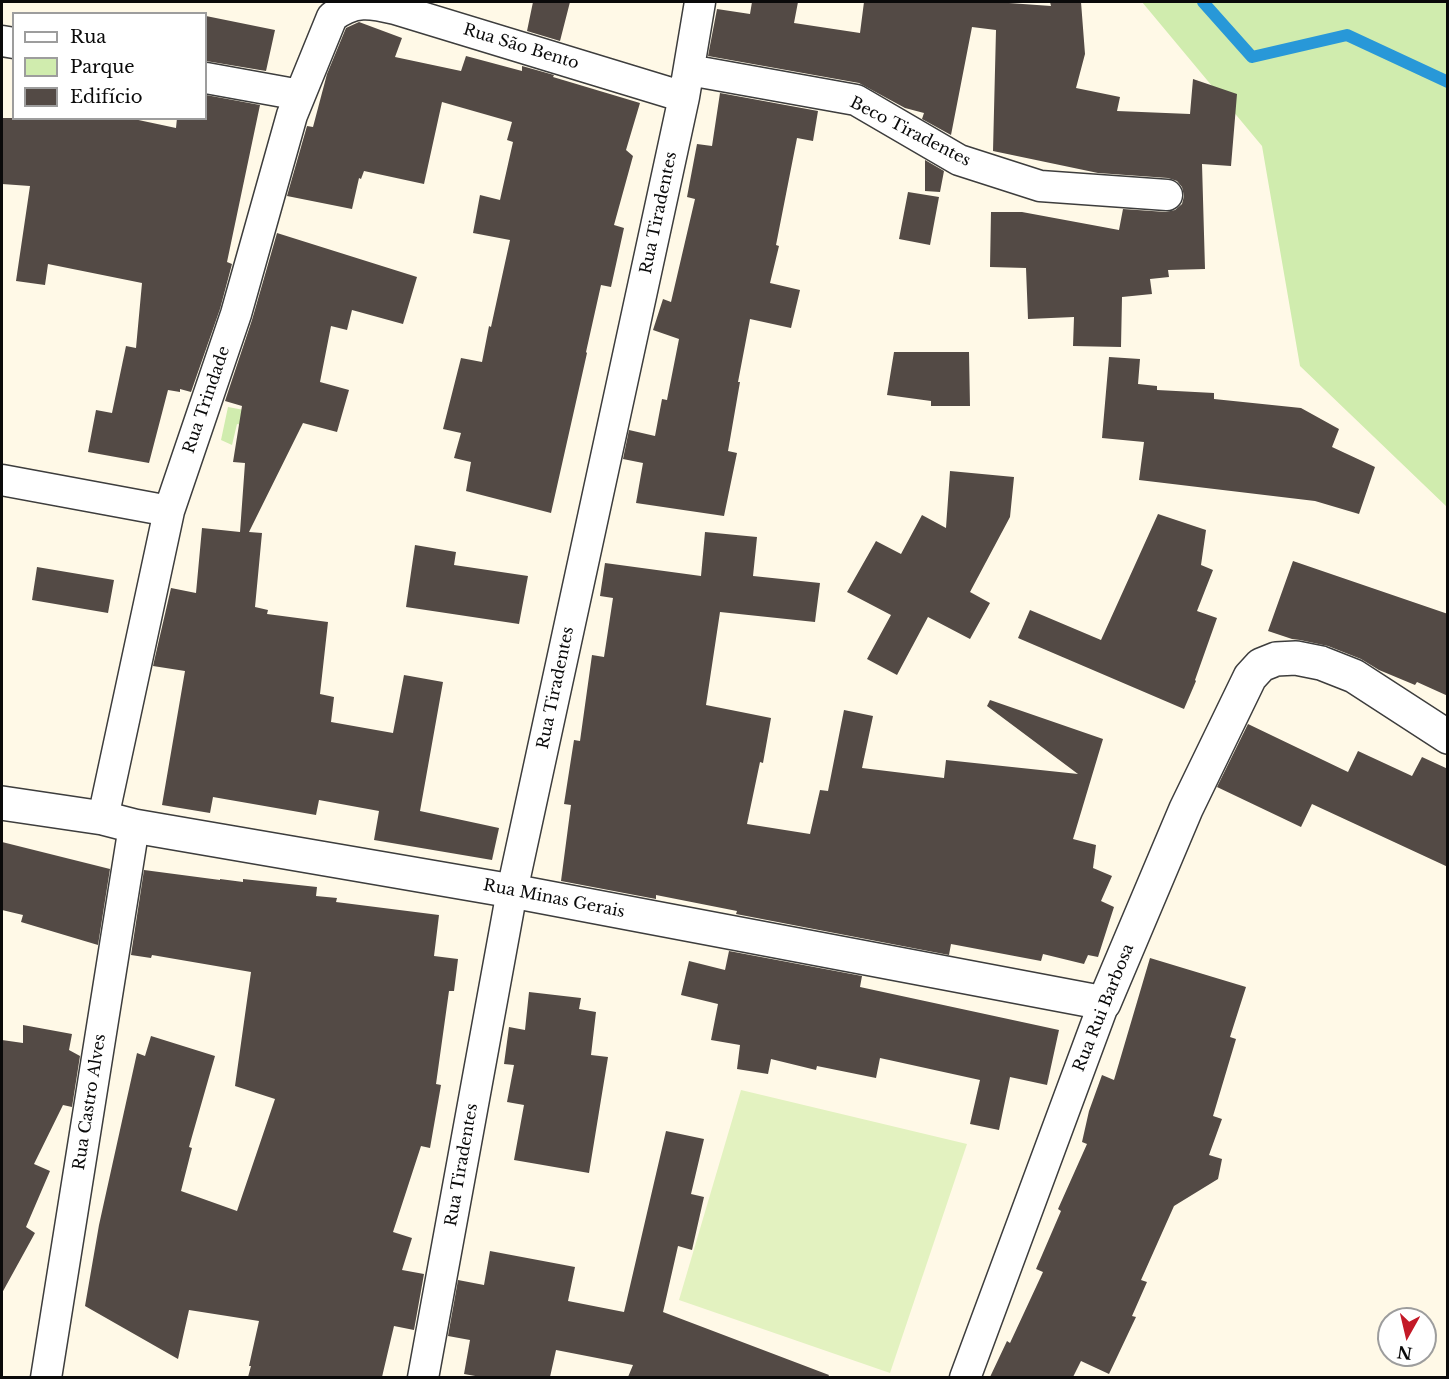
<!DOCTYPE html>
<meta charset="utf-8">
<style>
body{margin:0}
#map{position:relative;width:1449px;height:1379px;overflow:hidden;background:#fff9e7;font-family:"Libre Baskerville",serif}
canvas{display:block}
.frame{position:absolute;inset:0;border:3px solid #0a0a0a;pointer-events:none}
.legend{position:absolute;left:12px;top:12px;width:195px;height:108px;box-sizing:border-box;background:#fff;border:2px solid #9d9d9d;margin:0;padding:8px 10px;list-style:none;font-size:18px;color:#0a0a0a}
.legend li{display:flex;align-items:center;gap:12px;height:30px}
.legend b{width:30px;border:2px solid #9d9d9d}
.north{position:absolute;left:1377px;top:1307px;width:60px;height:60px;box-sizing:border-box;background:#fff;border:2px solid #9d9d9d;border-radius:50%;rotate:188deg;font-size:16px;font-weight:700;line-height:24px;text-align:center;color:#0a0a0a}
.north::after{content:'';display:block;margin:auto;width:21px;height:27px;background:#c31927;clip-path:polygon(50% 0,100% 100%,50% 72%,0 100%)}
</style>
<div id="map">
<canvas width="1449" height="1379"></canvas>
<div class="frame"></div>
<ul class="legend">
<li><b style="height:8px;background:#fff"></b>Rua</li>
<li><b style="height:16px;background:#d0ecae"></b>Parque</li>
<li><b style="height:16px;background:#534a45"></b>Edifício</li>
</ul>
<div class="north">N</div>
</div>
<script>
const context = document.querySelector('canvas').getContext('2d');
context.lineJoin = 'round';
function paint(path, color) { context.fillStyle = color; context.fill(path, 'evenodd'); }
function strokePath(path, color, width, dash) { context.strokeStyle = color; context.lineWidth = width; context.lineCap = dash ? 'butt' : 'round'; context.setLineDash(dash || []); context.stroke(path); }
function write(font, color, halo, rows, align = 'center') {
  context.font = font + ' "Libre Baskerville",serif'; context.lineWidth = 6; context.setLineDash([]); context.textBaseline = 'middle'; context.strokeStyle = halo; context.fillStyle = color; for (const [text, x, y, turn = 0] of rows) {
    context.save(); context.translate(x, y); context.rotate((+turn || 0) * Math.PI / 180); context.textAlign = isNaN(turn) ? turn : align; if (halo) context.strokeText(text, 0, 0); context.fillText(text, 0, 0); context.restore();
  }
}
paint(new Path2D(`
 M1142,2H1447V507L1300,366L1262,146Z
 M228,407L292,419L253,428L237,424L232,445L221,440Z`), '#d0ecae');
paint(new Path2D(`
 M741,1090L967,1144L890,1373L679,1300Z`), '#e3f2c0');
strokePath(new Path2D(`
 M1203,2L1252,57L1347,35L1448,82`), '#2898d8', 12);
paint(new Path2D(`
 M533,2H570L560,41L527,31Z
 M752,2H798L794,23L860,33L864,2H995L1051,6L1050,2H1081L1085,54L1076,88L1120,97L1117,111L1190,114L1193,79L1237,94L1231,166L1202,164L1205,269L1168,270L1169,277L1150,279L1152,294L1122,297L1121,347L1073,346L1074,317L1028,319L1026,268L990,267L991,212H1022L1119,230L1123,209L1166,212L1175,210L1182,204L1184,196L1182,187L1177,181L1168,178L1098,173L993,151L996,30L972,27L951,135L922,119L924,113L905,108L859,83L708,56L717,9L750,14Z
 M206,16L275,30L266,71L206,61Z
 M359,22L402,38L395,57L461,71L466,56L522,71V66L554,75L553,77L640,103L626,150L633,156L614,225L624,228L611,287L601,285L586,352L587,353L551,513L466,491L471,462L454,458L461,433L443,429L461,358L482,362L489,326L491,327L510,240L473,233L480,195L500,200L513,142L507,140L512,122L442,102L424,184L364,171L361,179L359,178L352,209L287,196L307,126L313,127L327,74L346,28Z
 M720,93L818,111L813,141L797,138L776,245L779,246L770,283L800,290L791,328L750,319L738,382H740L728,451L737,453L724,516L636,503L643,463L623,459L629,430L655,436L662,399L667,400L679,339L653,330L663,299L671,302L695,199L687,197L697,144L712,146Z
 M206,95L260,105L227,262L232,264L220,309L191,392L180,389V392L168,390L149,463L88,452L96,410L112,413L126,346L136,348L142,283L48,264L45,285L16,281L30,186L2,184V118H129L176,128L177,118H206Z
 M925,160L944,171L940,192L925,191Z
 M908,192L939,197L930,245L899,239Z
 M277,233L417,277L403,324L352,310L347,330L331,326L320,382L349,390L337,432L303,423L249,532L262,533L255,607L268,610L267,614L328,622L320,694L334,697L331,722L393,733L404,675L443,682L420,811L499,828L492,860L374,840L379,811L319,800L316,815L213,797L210,813L162,805L185,671L153,666L171,588L196,593L202,528L240,532L245,463L233,462L242,406L225,401L252,320Z
 M894,352H969L970,406H931V401L887,395Z
 M1109,357L1140,359L1138,384L1157,386V390L1214,393V399L1301,408L1339,429L1332,447L1375,467L1359,514L1315,501L1139,480L1144,442L1102,438Z
 M950,471L1014,477L1010,517L970,592L990,603L970,639L928,617L897,675L867,659L891,615L847,592L876,541L901,554L922,515L946,528Z
 M1158,514L1206,530L1201,565L1213,570L1197,611L1217,618L1195,680L1196,681L1184,709L1018,638L1030,610L1101,640Z
 M705,532L757,537L753,576L820,583L815,622L720,612L706,705L771,718L763,763L760,762L747,824L810,834L820,790L828,791L844,710L873,716L862,768L944,778L946,760L1078,774L987,706L990,700L1103,739L1073,839L1096,845L1093,868L1112,876L1101,901L1114,907L1098,957L1088,955L1084,964L1043,954L1041,961L951,944L949,955L736,914L737,911L656,895V899L561,881L571,805L564,804L574,740L580,741L592,655L604,657L613,598L600,596L605,563L701,576Z
 M415,545L456,552L454,565L528,576L519,624L406,607Z
 M1293,561L1448,614V696L1417,682L1415,685L1379,670L1361,659L1328,646L1300,640L1292,639L1268,631Z
 M37,567L114,580L108,613L32,600Z
 M1248,724L1348,772L1358,751L1412,776L1422,757L1448,769V867L1312,804L1301,827L1217,787Z
 M2,842L110,869L98,945L21,922L23,915L2,910Z
 M144,870L220,880V879L243,882V879L317,887L316,896L337,898L336,902L439,915L434,956L458,959L454,991H449L436,1084L441,1085L430,1148L421,1146L393,1232L412,1238L402,1270L424,1274L414,1330L394,1326L382,1377H248L251,1366H249L259,1321L189,1310L178,1359L85,1306L99,1225L137,1053L145,1056L151,1036L215,1056L189,1147L192,1148L181,1191L237,1211L275,1099L235,1086L251,972L152,955L151,958L131,955Z
 M729,951L862,976L860,987L1059,1030L1047,1085L1010,1077L999,1130L970,1124L980,1080L880,1058L876,1078L817,1066L816,1070L771,1059L768,1074L737,1069L740,1045L711,1040L718,1004L681,995L689,961L725,970Z
 M1150,958L1246,987L1230,1037L1236,1039L1213,1116L1222,1119L1209,1155L1222,1159L1218,1179L1174,1206L1141,1280L1147,1282L1132,1316L1136,1317L1109,1374L1081,1361L1073,1377H990L1007,1341L1010,1343L1043,1272L1036,1269L1061,1211L1058,1209L1087,1144L1082,1142L1089,1111L1102,1075L1114,1080Z
 M529,992L581,998L579,1009L596,1012L591,1055L608,1057L589,1173L514,1160L524,1105L507,1102L514,1065L504,1064L509,1027L525,1030Z
 M23,1025L72,1034L69,1050L80,1056L72,1107L63,1105L34,1164L50,1171L26,1227L35,1233L2,1293V1040L23,1043Z
 M666,1131L704,1139L691,1194L704,1197L692,1250L678,1246L663,1312L829,1375L828,1377H628L633,1365L556,1350L550,1377H481L464,1374L470,1340L448,1336L458,1280L484,1285L490,1251L575,1267L568,1301L624,1312Z`), '#534a45');
const minor = new Path2D(`
 M2,41L14,43
 M689,70L856,100L959,160L1040,186L1167,195
 M206,78L300,95
 M2,480L169,511
 M103,818L169,511L236,314L292,115L332,17C354,0 370,3 395,9L684,97
 M46,1378L134,826
 M423,1378L512,891L684,97L700,2
 M965,1378L1104,1003`);
const tertiary = new Path2D(`
 M2,803L103,818L134,826L512,891L1104,1003L1186,809L1250,677L1261,665L1276,659L1296,658L1321,663L1354,676L1448,737`);
strokePath(minor, '#3d3d3d', 33);
strokePath(tertiary, '#3d3d3d', 36);
strokePath(minor, '#fff', 30);
strokePath(tertiary, '#fff', 33);
write('16px', '#0a0a0a', '#fff', [
 ["Rua São Bento",521,47,17],
 ["Beco Tiradentes",910,132,27],
 ["Rua Tiradentes",659,213,-78],
 ["Rua Trindade",207,400,-71],
 ["Rua Tiradentes",556,688,-78],
 ["Rua Minas Gerais",554,899,11],
 ["Rua Rui Barbosa",1104,1008,-68],
 ["Rua Castro Alves",90,1102,-81],
 ["Rua Tiradentes",462,1165,-80]
]);
</script>
